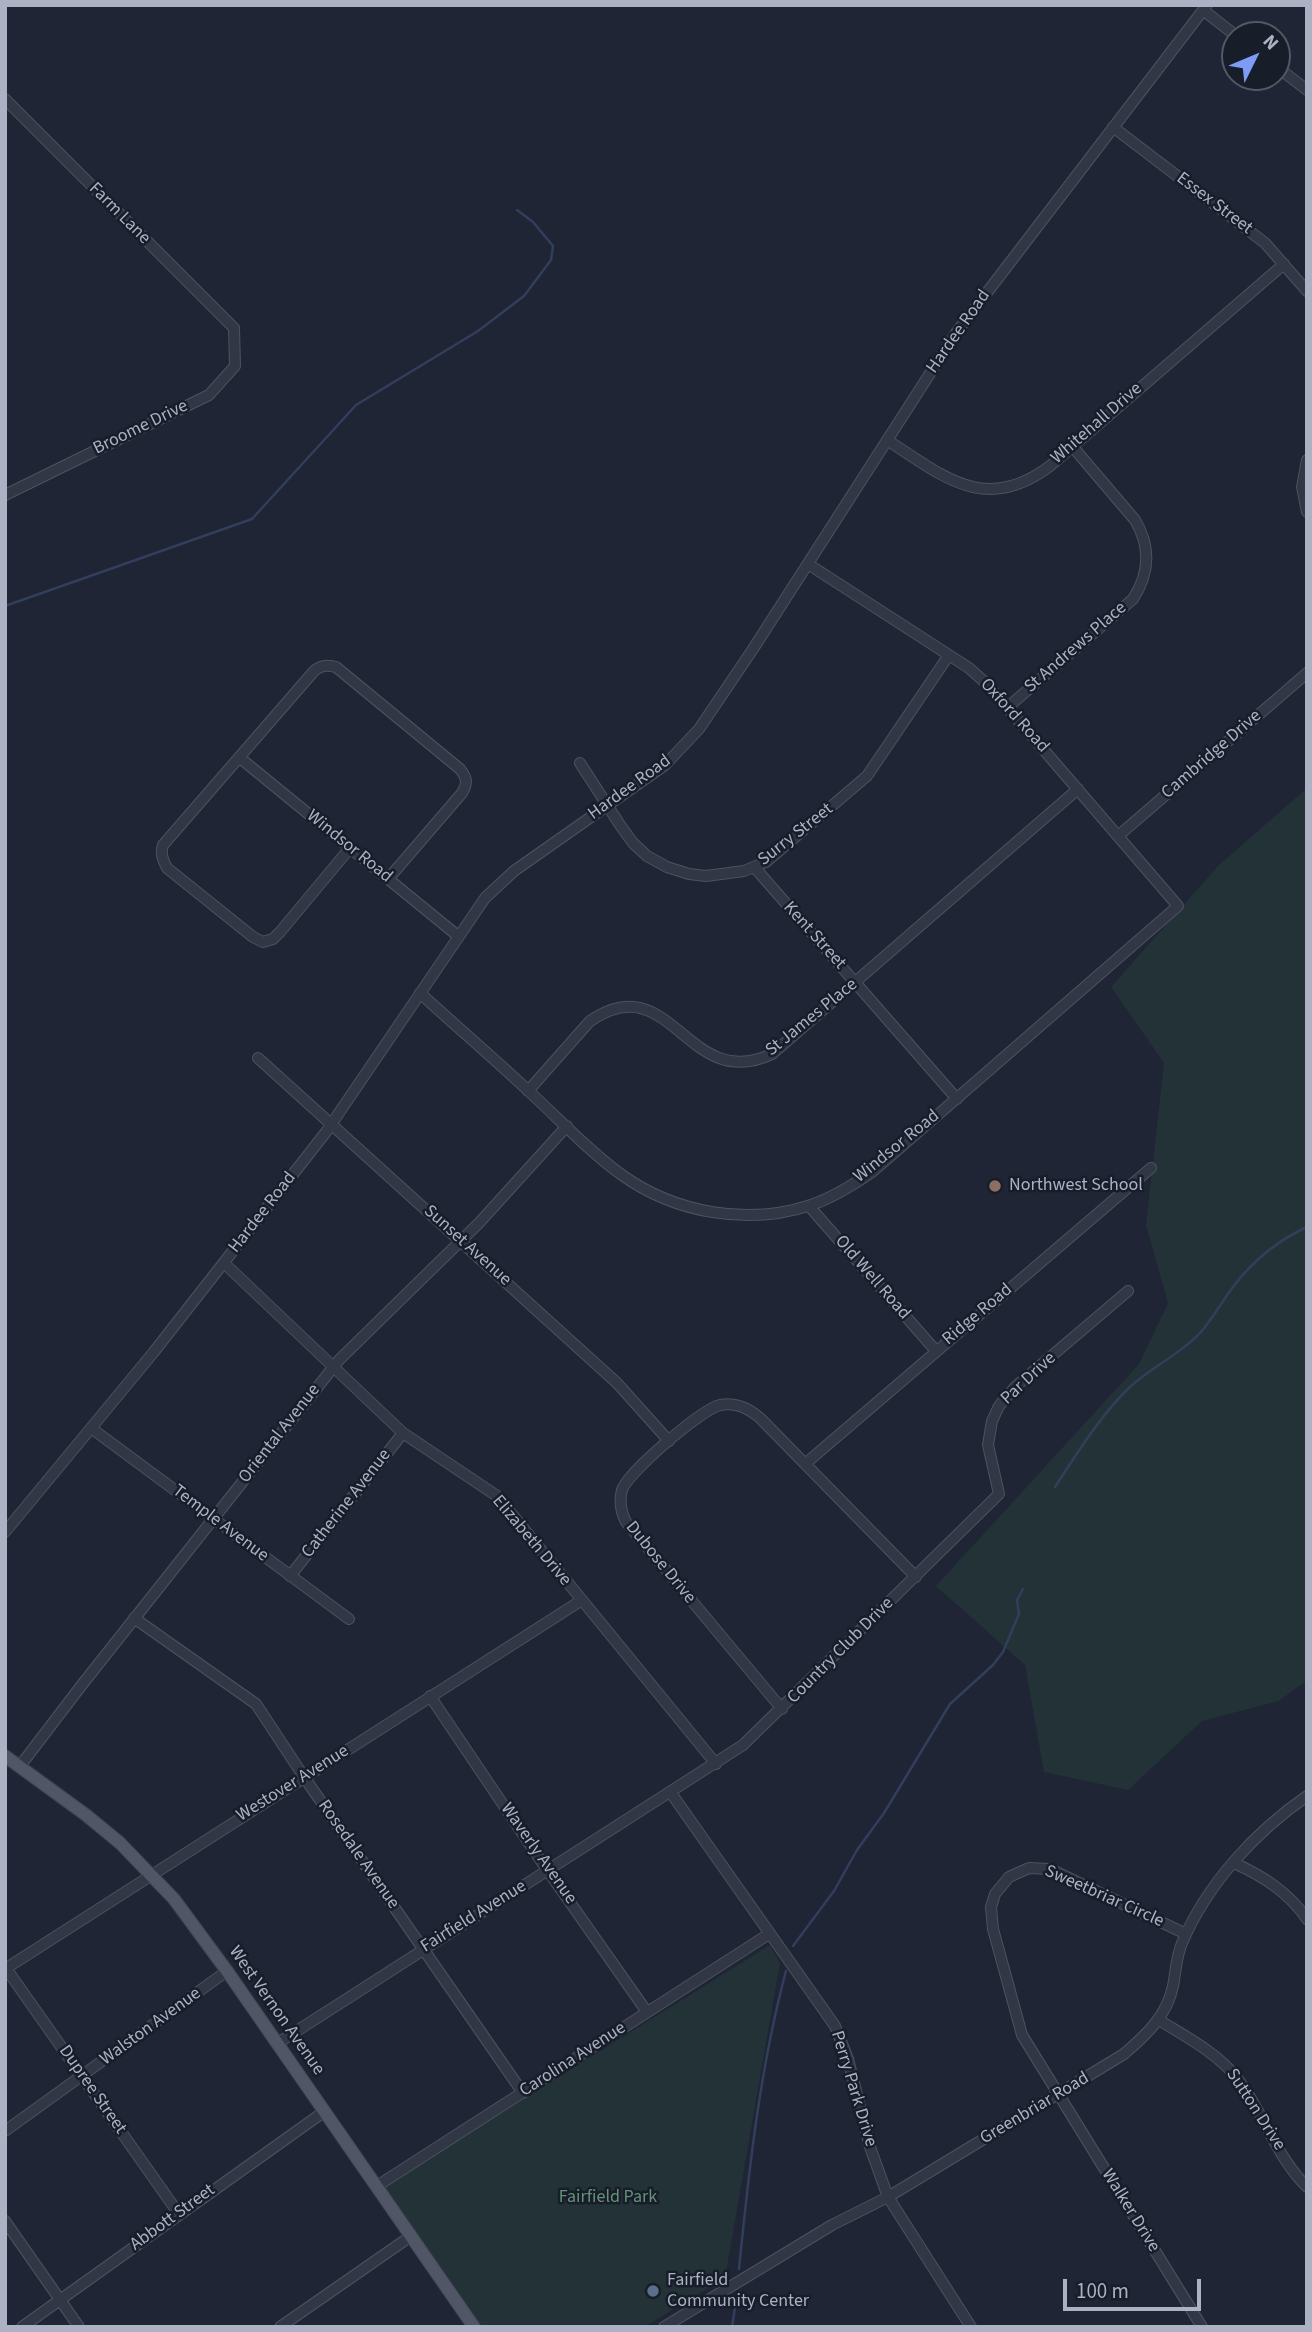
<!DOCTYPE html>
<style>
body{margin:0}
#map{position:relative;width:1312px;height:2332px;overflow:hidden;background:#1f2535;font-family:"Source Sans 3",sans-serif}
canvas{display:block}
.frame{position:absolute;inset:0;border:7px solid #acb1c3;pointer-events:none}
.north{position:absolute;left:1221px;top:21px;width:70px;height:70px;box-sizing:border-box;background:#181d2a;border:2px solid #535867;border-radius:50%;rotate:47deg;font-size:19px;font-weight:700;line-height:28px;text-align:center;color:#acb1c3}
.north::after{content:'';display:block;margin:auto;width:24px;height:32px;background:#7e9bf6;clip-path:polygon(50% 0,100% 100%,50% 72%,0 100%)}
.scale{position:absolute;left:1063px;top:2279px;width:138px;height:32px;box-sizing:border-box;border:4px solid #acb1c3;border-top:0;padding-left:9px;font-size:21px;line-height:24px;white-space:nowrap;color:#acb1c3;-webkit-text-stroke:5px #181d2a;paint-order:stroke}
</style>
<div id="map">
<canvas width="1312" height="2332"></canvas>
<div class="frame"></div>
<div class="north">N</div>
<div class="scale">100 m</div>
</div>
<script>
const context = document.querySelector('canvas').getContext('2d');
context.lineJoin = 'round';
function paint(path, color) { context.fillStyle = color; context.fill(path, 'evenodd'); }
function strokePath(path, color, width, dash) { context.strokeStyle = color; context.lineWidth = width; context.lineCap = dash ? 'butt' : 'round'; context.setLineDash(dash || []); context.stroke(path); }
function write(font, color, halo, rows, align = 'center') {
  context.font = font + ' "Source Sans 3",sans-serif'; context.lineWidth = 5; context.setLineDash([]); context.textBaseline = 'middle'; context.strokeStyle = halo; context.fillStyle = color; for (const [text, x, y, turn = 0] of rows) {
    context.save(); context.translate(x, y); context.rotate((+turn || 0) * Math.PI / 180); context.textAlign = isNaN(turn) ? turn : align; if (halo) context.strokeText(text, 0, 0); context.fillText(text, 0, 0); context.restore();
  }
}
paint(new Path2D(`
 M1307,788V1680L1279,1701L1202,1721L1128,1790L1044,1772L1025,1665L936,1586L1139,1364L1168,1303L1146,1225L1164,1063L1111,987L1219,865Z
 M770,1945L780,1963L725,2278L644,2327H472L379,2189Z`), '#223237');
strokePath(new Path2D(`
 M5,606L252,519L356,405L478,331L524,296L551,260L553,246L533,222L517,210
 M1055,1487C1077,1453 1102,1413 1131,1386C1152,1367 1180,1354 1199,1334C1213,1319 1223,1299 1236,1283C1255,1259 1279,1240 1307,1227
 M793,1946L834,1891L857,1850L884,1813L950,1704L993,1665L1003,1652L1019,1614L1017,1600L1023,1589
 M739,2269C749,2169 760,2068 786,1971
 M732,2327L737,2295`), '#323e5c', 2.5);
const minor = new Path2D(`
 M1203,10L1235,35
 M1277,67L1307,90
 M5,99L234,328L235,366L209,395L5,495
 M1113,127L1265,243L1307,291
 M887,440C943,476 985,515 1050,466L1284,264
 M1307,460L1302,487L1307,512
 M1008,707L1133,599C1150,573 1151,547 1135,520L1072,446
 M240,758L458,936
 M580,763L620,825L633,843L647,856L667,867L689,874L706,876L744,871L766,862L867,776L949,655
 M1118,836L1307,673
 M350,848L280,932L273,939L263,942L253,937L167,868C163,860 160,854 163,845L315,670C323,665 327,665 336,667L460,769C467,778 468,783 462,793L388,879
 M755,868L957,1099
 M420,993C458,1028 497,1061 535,1097C563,1123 591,1153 622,1175C675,1213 748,1226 811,1205C832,1198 853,1185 872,1172L1178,906L987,684L969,668L808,564
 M258,1058L617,1383L669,1441
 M528,1091L590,1021C672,965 686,1094 772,1054L1078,789
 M809,1206L936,1351
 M224,1263L403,1433L497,1496L716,1764
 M91,1428L349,1619
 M805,1464L1151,1168
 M5,1532L153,1353L326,1132L485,898L514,871L665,765L699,729L753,649L956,333L1207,5
 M290,1576L403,1433
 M134,1618L256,1704L304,1777L523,2093
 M430,1696L541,1861L647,2012
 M782,1709L626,1522C621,1512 619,1501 622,1490C628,1472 702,1409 720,1405C736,1402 748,1408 760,1418L916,1577
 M20,1766L81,1686L339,1360L479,1223L567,1126
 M671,1793L835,2026L848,2059L870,2147L888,2197L971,2327
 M1234,1863C1263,1876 1288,1892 1307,1919
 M1186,1934L1050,1869L1029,1868L1009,1877L995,1894L991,1907L993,1929L1022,2035L1202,2327
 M5,1967L179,2214
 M5,1969L582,1600
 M1159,2020C1186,2037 1216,2052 1237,2078C1263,2111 1276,2157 1307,2187
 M278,2043L743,1745L999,1494L988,1445L992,1421L999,1406L1015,1387L1128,1291
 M5,2131L227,1971
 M377,2186L769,1934
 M5,2221L79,2327
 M22,2327L325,2111
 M280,2327L411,2236
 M664,2327L832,2225L888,2197L1124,2054C1146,2035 1167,2016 1173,1986C1176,1971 1176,1957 1182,1943C1207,1884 1255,1832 1307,1796`);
const major = new Path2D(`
 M5,1756L86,1815L120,1843L174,1899L227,1971L474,2327`);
strokePath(minor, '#4d5261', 12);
strokePath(major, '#3c414f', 14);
strokePath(minor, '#323745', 10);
strokePath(major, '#505666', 12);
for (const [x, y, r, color] of [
 [995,1186,7,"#8d6e63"],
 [653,2291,7,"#5c6f8a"]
]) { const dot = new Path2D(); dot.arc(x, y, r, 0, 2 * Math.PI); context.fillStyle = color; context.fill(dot); strokePath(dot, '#181d2a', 2.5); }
write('18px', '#acb1c3', '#181d2a', [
 ["Essex Street",1214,204,37],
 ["Farm Lane",119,214,45],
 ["Hardee Road",959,332,-55],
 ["Whitehall Drive",1097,424,-41],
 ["Broome Drive",141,428,-26],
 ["St Andrews Place",1076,648,-41],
 ["Oxford Road",1014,716,48],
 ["Cambridge Drive",1212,755,-41],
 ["Hardee Road",630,788,-36],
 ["Surry Street",796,835,-38],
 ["Windsor Road",349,847,39],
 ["Kent Street",814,936,48],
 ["St James Place",812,1018,-39],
 ["Windsor Road",897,1147,-39],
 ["Hardee Road",263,1213,-52],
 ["Sunset Avenue",467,1246,42],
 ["Old Well Road",872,1278,49],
 ["Ridge Road",978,1315,-40],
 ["Par Drive",1029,1379,-43],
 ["Oriental Avenue",280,1434,-52],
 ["Catherine Avenue",347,1504,-52],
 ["Temple Avenue",220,1524,37],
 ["Elizabeth Drive",531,1541,50],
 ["Dubose Drive",660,1563,51],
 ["Country Club Drive",841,1651,-45],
 ["Westover Avenue",293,1784,-32],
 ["Waverly Avenue",538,1854,55],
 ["Rosedale Avenue",358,1855,55],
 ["Sweetbriar Circle",1104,1897,24],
 ["Fairfield Avenue",474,1917,-32],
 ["West Vernon Avenue",276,2011,55],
 ["Walston Avenue",151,2027,-36],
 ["Carolina Avenue",573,2060,-33],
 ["Perry Park Drive",853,2089,73],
 ["Dupree Street",92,2090,55],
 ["Greenbriar Road",1035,2109,-31],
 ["Sutton Drive",1255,2110,57],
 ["Walker Drive",1130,2211,58],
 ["Abbott Street",173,2218,-36]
]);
write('18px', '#acb1c3', '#181d2a', [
 ["Northwest School",1009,1186],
 ["Fairfield",667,2281],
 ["Community Center",667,2302]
], 'left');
write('18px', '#659276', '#181d2a', [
 ["Fairfield Park",608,2198]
]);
</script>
